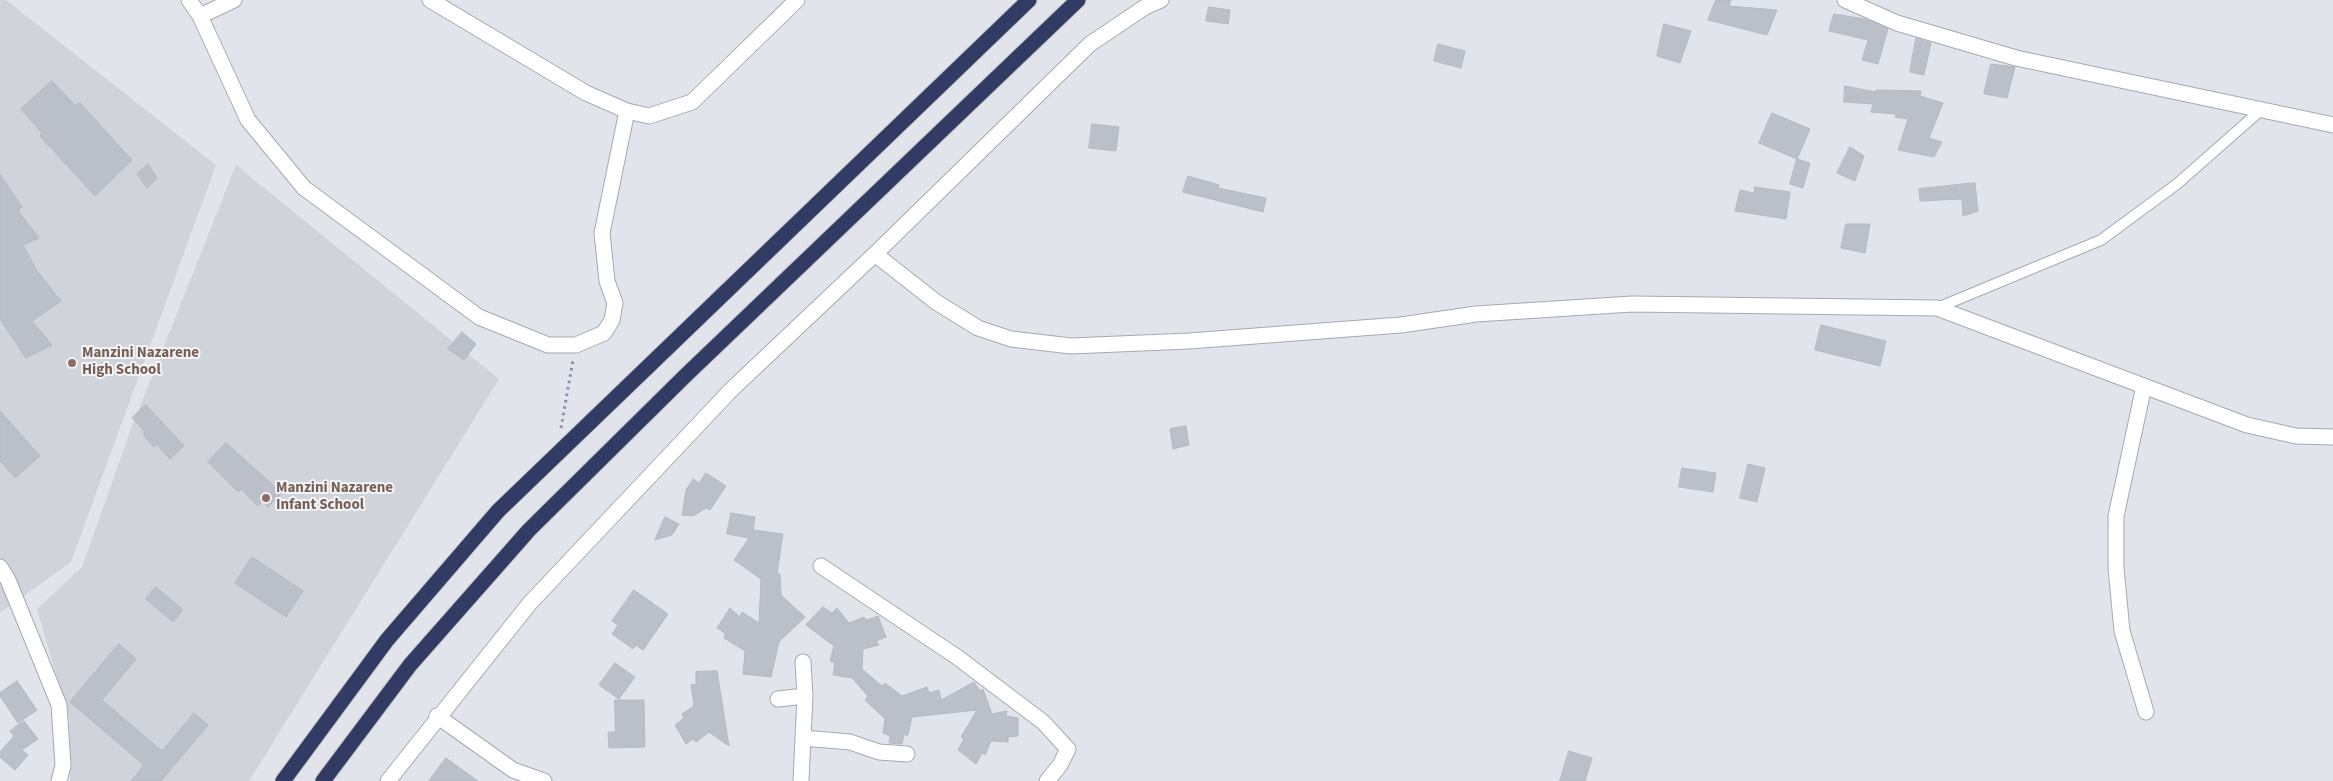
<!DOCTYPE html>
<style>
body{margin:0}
canvas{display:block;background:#e1e5eb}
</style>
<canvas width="2333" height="781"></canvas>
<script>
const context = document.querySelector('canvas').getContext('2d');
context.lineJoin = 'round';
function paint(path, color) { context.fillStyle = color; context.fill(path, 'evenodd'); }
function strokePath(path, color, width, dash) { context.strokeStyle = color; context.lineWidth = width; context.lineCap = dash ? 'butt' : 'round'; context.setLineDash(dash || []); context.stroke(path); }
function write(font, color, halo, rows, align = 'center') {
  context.font = font + ' "Source Sans 3",sans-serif'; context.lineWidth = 4; context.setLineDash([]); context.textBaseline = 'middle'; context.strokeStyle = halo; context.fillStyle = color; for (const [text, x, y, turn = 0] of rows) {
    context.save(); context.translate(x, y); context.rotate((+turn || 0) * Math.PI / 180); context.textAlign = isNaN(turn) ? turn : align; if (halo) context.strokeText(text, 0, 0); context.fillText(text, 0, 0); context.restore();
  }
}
paint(new Path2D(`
 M0,0H6L216,165L71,562L0,613Z
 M236,165L499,379L249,781H70L69,719L37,609L82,567L131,429Z`), '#d0d4da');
const building = new Path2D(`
 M1716,0H1731L1729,6L1777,10L1767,35L1708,20Z
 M1209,7L1230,10L1228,24L1206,21Z
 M1834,14L1865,19L1888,29L1878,64L1862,60L1868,40L1829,31Z
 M1664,24L1691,31L1680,63L1657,56Z
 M1916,38L1931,43L1924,75L1910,72Z
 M1438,44L1465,51L1461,68L1434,61Z
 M1991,64L2015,67L2007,98L1984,94Z
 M52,81L75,105L80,103L132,160L95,196L40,136L42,133L21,109Z
 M1845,86L1876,92V90L1921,91L1920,96L1943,103L1929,138L1942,142L1934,157L1898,150L1908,119L1895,117L1896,114L1871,112L1873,104L1844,102Z
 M1772,113L1810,129L1797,159L1759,143Z
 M1092,124L1119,127L1116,151L1089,148Z
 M1850,147L1864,156L1855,181L1837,173Z
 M1797,159L1810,163L1803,188L1790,184Z
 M148,164L157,178L147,188L137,174Z
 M0,174L22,207L18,211L39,238L23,245L37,271L61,301L32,321L52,345L26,358L0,319Z
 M1188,176L1219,185L1218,188L1266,198L1263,212L1183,192Z
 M1975,183L1978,211L1963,216L1962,199L1920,201L1919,189Z
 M1755,187L1790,192L1786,219L1735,211L1740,190L1754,193Z
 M1846,224H1870L1865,253L1841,248Z
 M1821,325L1886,341L1880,366L1815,350Z
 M462,332L476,344L464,360L448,349Z
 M146,405L184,446L170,459L156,444L154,447L143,435L145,432L132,418Z
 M0,411L40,456L15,478L0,461Z
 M1186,426L1189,445L1173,449L1170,429Z
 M226,443L282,493L268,507L262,501L258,506L241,489L238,492L208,462Z
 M1748,464L1765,468L1757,502L1740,498Z
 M1682,468L1716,473L1713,492L1679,487Z
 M706,473L726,486L710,510L706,508L693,516L682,515L686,490L693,479L699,483Z
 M731,513L755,517L753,532L754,530L783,534L777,574H780L781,595L805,617L779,642L771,677L743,674L745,651L724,638L725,633L717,628L730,608L740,617L742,612L759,623L761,579L734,560L749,538L727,534Z
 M665,517L679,524L672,535L655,540Z
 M252,557L303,591L286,617L235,583Z
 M156,587L183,610L173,622L146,599Z
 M634,590L668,614L643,650L636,645L633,649L612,634L618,625L612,621Z
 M823,607L832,613L837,608L849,623L864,617L867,620L878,616L886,637L876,641L879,645L863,649L862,669L882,686L885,683L902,696L927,687L929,693L939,690L941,700L974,682L980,691L983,689L992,714L1007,711L1006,716L1018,718V736L1008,737V742L991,741L985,755L982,753L976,764L958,750L964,739L961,737L977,710L912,717L908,735H904L902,744L889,743L890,736L883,733L885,719L865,700L868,696L852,678L833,675L835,663L830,661L834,646L806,625Z
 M119,644L136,659L102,700L162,751L194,713L208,725L161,781H131L144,765L70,702Z
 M615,663L635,677L619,699L599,685Z
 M717,671L729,746L709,732L696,742L693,739L686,744L675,725L684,718L682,714L694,706L691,684L696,685V672Z
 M17,681L37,710L18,723L0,696V693Z
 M615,700H644L645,747L609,748L608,732H615Z
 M24,721L38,739L22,750L28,755L15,770L0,757V752L14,736L10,731Z
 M1569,751L1592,758L1585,781H1560Z
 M446,758L478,781H429Z`);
paint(building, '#babfc8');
strokePath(building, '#b4bac4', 1);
const lane = new Path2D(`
 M1937,308L2101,240L2177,184L2261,110`);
const street = new Path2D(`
 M189,0L200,16L248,120L304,188L479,317L548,345H576L604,333L612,320L615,303L607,281L602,233L627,111
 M430,0L586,93L627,111L649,116L692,102L797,0
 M1845,0L1897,23L2016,58L2333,125
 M200,16L234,0
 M875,254L936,302L978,328L1011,339L1071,346L1189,341L1401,325L1476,314L1632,304L1937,308L2247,425L2296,436L2333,437
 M2144,386L2116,516V568L2122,631L2146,712
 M821,566L957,657L1043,722L1068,749L1060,765L1047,781
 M0,567L8,580L59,705L63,766L59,781
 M778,699L805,696
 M437,716L513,770L544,781
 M803,738L850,742L879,752L907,754
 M388,781L530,603L731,390L875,254L1090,44L1145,7L1161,0
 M801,781L805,696L803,662`);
const highway = new Path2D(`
 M283,781L387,640L498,511L1029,0
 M323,781L410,665L529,530L685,376L1078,0`);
strokePath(lane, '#a4a9b2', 12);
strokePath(street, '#a4a9b2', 17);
strokePath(highway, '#c1c3c8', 17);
strokePath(new Path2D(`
 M561,428L573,360`), '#8490ac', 3, [2.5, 4]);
strokePath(lane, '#fff', 10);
strokePath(street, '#fff', 15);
strokePath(highway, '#313b64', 15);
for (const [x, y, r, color] of [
 [72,363,5,"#8d6e63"],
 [266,498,5,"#8d6e63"]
]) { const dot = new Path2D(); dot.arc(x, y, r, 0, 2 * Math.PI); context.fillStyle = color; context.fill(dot); strokePath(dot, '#f2f4f7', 2); }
write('bold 15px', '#785e54', '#f2f4f7', [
 ["Manzini Nazarene",82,354],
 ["High School",82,371],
 ["Manzini Nazarene",276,489],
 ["Infant School",276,506]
], 'left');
</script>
